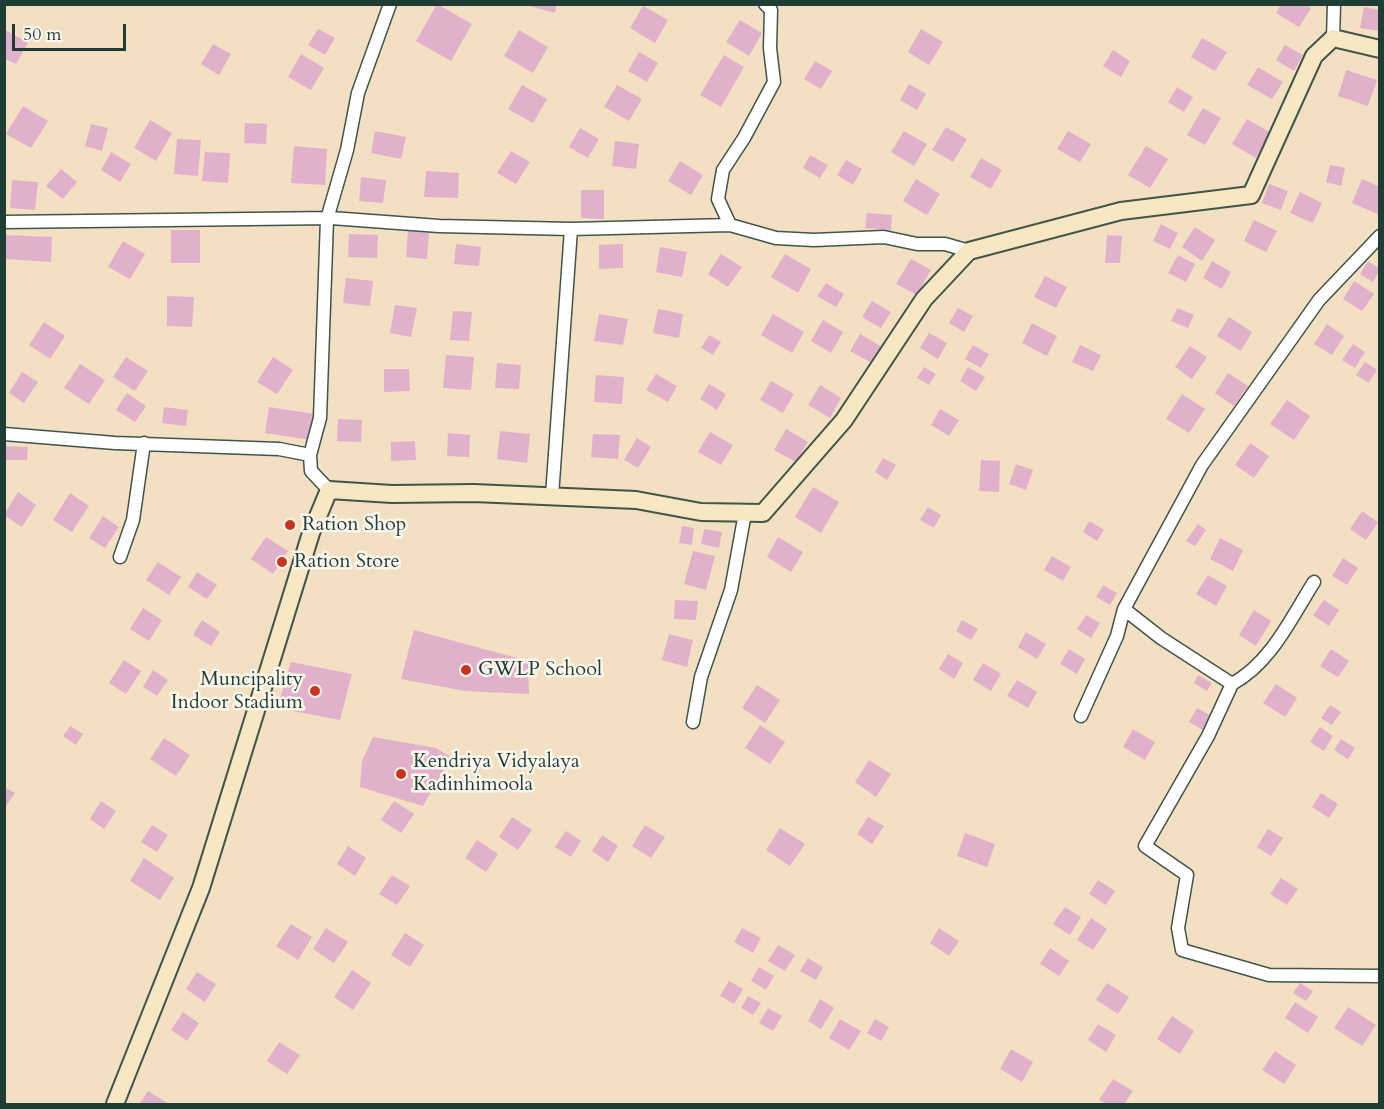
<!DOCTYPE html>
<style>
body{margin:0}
#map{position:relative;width:1384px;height:1109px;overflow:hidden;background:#f3dfc2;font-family:Cardo,serif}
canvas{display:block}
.frame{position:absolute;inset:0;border:6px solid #1f3d34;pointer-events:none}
.scale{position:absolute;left:12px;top:24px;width:114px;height:27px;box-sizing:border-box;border:3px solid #1f3d34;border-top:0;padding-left:8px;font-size:18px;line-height:21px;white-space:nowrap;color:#1f3d34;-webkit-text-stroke:4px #fbf7ec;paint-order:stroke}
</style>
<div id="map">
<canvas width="1384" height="1109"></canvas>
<div class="frame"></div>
<div class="scale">50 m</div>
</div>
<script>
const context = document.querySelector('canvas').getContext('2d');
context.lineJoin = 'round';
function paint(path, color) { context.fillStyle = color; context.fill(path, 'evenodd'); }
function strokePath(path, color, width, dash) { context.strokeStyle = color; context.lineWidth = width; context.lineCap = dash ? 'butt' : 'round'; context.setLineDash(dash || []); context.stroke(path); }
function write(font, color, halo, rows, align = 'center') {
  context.font = font + ' Cardo,serif'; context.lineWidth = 5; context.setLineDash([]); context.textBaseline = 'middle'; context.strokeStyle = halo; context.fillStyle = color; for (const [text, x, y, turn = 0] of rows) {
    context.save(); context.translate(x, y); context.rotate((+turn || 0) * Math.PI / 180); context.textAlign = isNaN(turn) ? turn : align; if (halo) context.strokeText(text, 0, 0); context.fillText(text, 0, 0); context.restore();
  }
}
paint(new Path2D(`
 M437,4L472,24L451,61L416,41Z
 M522,4H557L555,13Z
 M1281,4H1304L1311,8L1299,27L1276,13Z
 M643,6L668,20L655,43L630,28Z
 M1364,7L1380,10V31L1360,28Z
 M740,20L762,33L749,56L726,42Z
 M4,29L28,43L16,64L4,58Z
 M318,29L335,38L325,55L308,45Z
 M921,29L943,42L929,65L908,52Z
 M519,30L548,47L533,73L504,56Z
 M1202,38L1227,52L1215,71L1191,57Z
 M213,44L231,54L219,75L201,64Z
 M1285,45L1303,55L1294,71L1276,60Z
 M1113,50L1130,61L1121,77L1103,66Z
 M639,52L658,63L647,82L628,71Z
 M301,54L324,68L311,90L288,77Z
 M724,55L744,67L721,107L700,95Z
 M815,61L832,71L821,89L804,79Z
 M1258,67L1283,82L1272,99L1247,85Z
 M1346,70L1377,80L1368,106L1338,96Z
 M909,84L926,94L917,110L900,100Z
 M522,85L547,99L533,123L508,109Z
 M617,85L642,99L629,121L604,107Z
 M1177,87L1193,97L1184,112L1168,102Z
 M23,106L48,121L31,148L6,134Z
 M1203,108L1221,118L1205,145L1187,135Z
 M1247,119L1271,133L1256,158L1232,144Z
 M150,120L172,133L156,161L134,148Z
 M245,123L267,124L266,144L244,143Z
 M91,124L108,128L102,151L85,146Z
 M946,127L967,139L953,162L932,150Z
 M580,128L599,139L588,158L569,147Z
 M375,131L406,137L401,159L371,153Z
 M904,131L927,144L914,166L891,152Z
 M1068,131L1091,144L1080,162L1057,149Z
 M177,139L201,140L198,176L174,174Z
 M615,141L639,144L636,169L612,166Z
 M294,146L327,149L325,185L291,183Z
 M1146,146L1168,159L1150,188L1128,175Z
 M511,151L530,162L516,184L497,173Z
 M111,152L131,164L120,182L101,170Z
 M205,152L230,153L228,183L202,181Z
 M810,155L828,165L820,178L803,168Z
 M981,158L1002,170L991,189L970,177Z
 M846,160L862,169L853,185L837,175Z
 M680,161L703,175L691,195L668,181Z
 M1330,165L1345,168L1341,186L1326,182Z
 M61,169L77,182L63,199L46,186Z
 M426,171L459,173L458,198L424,197Z
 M361,177L386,180L383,203L359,201Z
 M916,179L940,194L927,215L903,201Z
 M1362,179L1380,187V209L1378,214L1352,203Z
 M12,180L38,182L35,210L10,208Z
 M1269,184L1288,191L1281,210L1262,203Z
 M581,190H604V219L581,218Z
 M1300,192L1322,203L1313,223L1290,213Z
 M867,213L892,215L891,230L865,228Z
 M1254,220L1277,231L1266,252L1244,241Z
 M1161,224L1178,233L1170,249L1153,241Z
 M1195,227L1215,240L1202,261L1182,247Z
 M171,230H200V263H171Z
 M408,231L429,233L427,259L406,257Z
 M349,234L378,235L377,258L348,257Z
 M6,235L52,237L51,262L5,259Z
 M1107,235L1122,236L1120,263H1105Z
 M123,241L145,254L130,279L108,267Z
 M456,244L481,247L479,266L454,264Z
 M623,244V268L599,269V245Z
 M660,247L687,252L682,277L656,272Z
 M721,254L742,267L728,287L708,274Z
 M785,254L811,269L798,293L771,277Z
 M1178,255L1195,264L1186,282L1168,273Z
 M911,259L931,270L917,295L896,284Z
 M1212,261L1231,272L1222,289L1203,278Z
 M1368,261L1380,269L1373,282L1360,274Z
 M1045,276L1067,287L1056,308L1034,297Z
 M346,278L373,281L370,306L343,303Z
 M1354,281L1374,294L1362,311L1343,299Z
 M826,283L844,294L836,307L817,296Z
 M167,296L194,297L192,327L167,326Z
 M872,301L891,312L881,328L862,317Z
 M395,305L417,308L411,337L390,333Z
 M958,308L973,316L964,332L949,323Z
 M1177,308L1194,315L1188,328L1171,321Z
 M658,309L683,314L679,338L653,333Z
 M453,311L472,312L469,341L450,340Z
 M599,314L628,319L623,345L594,341Z
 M773,314L804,332L792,353L761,335Z
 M1229,317L1252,332L1241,351L1217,336Z
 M823,320L843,332L831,353L811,341Z
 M44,322L65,336L50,359L29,345Z
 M1032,323L1057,336L1047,356L1022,343Z
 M1327,324L1344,336L1332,355L1314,344Z
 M929,333L947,343L938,359L920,348Z
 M860,334L882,347L872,363L850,351Z
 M709,335L721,342L713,355L701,348Z
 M1353,344L1365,352L1355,368L1342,360Z
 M973,345L989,354L981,368L965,359Z
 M1080,345L1101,355L1093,371L1072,362Z
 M1190,346L1207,357L1192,379L1175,367Z
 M446,355L474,357L471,390L443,388Z
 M126,357L148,371L135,391L113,377Z
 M273,357L293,370L277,394L257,382Z
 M1365,362L1377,370L1369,383L1356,375Z
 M497,363L521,365L519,389L495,388Z
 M80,364L105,380L89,404L64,388Z
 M924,367L936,374L929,385L917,378Z
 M968,367L985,377L976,391L960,381Z
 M384,369H409L410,391L384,392Z
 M22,372L38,382L24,403L9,393Z
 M1228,373L1248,386L1234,406L1215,393Z
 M656,374L677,386L668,402L646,390Z
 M596,375L624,377L622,404L594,402Z
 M771,381L794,394L783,413L760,400Z
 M709,384L726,394L717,410L700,399Z
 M820,385L841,398L830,418L808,405Z
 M127,393L146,406L135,422L116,410Z
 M1182,394L1205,409L1189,433L1166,419Z
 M1287,400L1310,416L1294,440L1270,424Z
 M164,407L188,410L186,426L162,423Z
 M269,407L315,414L311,440L265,433Z
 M940,409L959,420L949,436L931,425Z
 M338,419L362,420L361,442L337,441Z
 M786,429L808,442L796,462L774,450Z
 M500,431L530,434L527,463L497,459Z
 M710,432L733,445L721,465L698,452Z
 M448,433L470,435L469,457L447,456Z
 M593,434L620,435L618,459L591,457Z
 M637,438L651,447L638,468L624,460Z
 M415,441L416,460L391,461V442Z
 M1250,443L1269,456L1254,478L1235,465Z
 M4,446L28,447L27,460H4Z
 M883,458L896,465L887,480L875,472Z
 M981,460L1000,461L999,492L979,491Z
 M1016,464L1033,470L1026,490L1009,484Z
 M813,487L839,502L821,533L795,517Z
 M18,492L36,505L22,527L4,515Z
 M70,493L89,506L72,532L53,520Z
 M928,507L941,515L934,528L920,520Z
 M1362,511L1378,522L1366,540L1350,529Z
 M103,516L119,527L105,548L89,538Z
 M1089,521L1104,530L1097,541L1083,532Z
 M1198,524L1206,530L1195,546L1186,541Z
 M682,526L694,528L692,545L679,543Z
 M704,529L722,532L719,548L701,544Z
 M266,537L288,551L273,574L251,559Z
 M778,537L803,552L791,572L767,557Z
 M1220,538L1243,550L1233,571L1210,559Z
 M693,551L715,556L706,590L684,584Z
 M1052,556L1071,567L1063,581L1044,570Z
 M1343,558L1358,568L1347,585L1332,576Z
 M158,562L181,577L169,595L146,580Z
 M197,572L217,585L207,599L188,587Z
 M1208,575L1227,586L1216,606L1196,594Z
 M1103,585L1117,593L1110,605L1096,597Z
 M675,600L698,601L696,620L674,619Z
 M1324,600L1339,610L1329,626L1313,615Z
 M143,608L162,620L149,641L130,629Z
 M1254,610L1271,621L1256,646L1239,635Z
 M1086,615L1100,623L1091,638L1077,629Z
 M202,620L220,632L211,646L193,635Z
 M962,620L978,629L971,640L956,631Z
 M414,630L528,661L529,694L465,691L401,679Z
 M1026,632L1046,644L1037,659L1018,647Z
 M669,634L693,640L687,667L662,660Z
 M1069,649L1085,659L1077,674L1060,664Z
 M1331,649L1349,661L1338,677L1320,666Z
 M948,654L963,663L954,679L939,669Z
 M124,660L141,671L126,694L109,683Z
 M291,662L352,674L340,720L277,708Z
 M983,663L1001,674L991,691L973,680Z
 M153,670L168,680L157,696L143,687Z
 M1198,675L1212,683L1207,691L1194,683Z
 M1017,680L1037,692L1028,708L1007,696Z
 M1276,684L1297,698L1285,717L1263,703Z
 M757,685L780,700L765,723L742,708Z
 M1330,705L1341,712L1332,725L1321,718Z
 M1197,708L1212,716L1203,730L1189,722Z
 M760,725L785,742L770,764L745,748Z
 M70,726L83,734L76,745L63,736Z
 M1320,727L1333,736L1324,751L1310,742Z
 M1133,729L1155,742L1145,760L1123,747Z
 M373,737L436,748L451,757L423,806L360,787L362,761Z
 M164,738L190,755L176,776L150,759Z
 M1341,739L1355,748L1348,759L1334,750Z
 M869,760L891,774L876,797L855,782Z
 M4,787L15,793L4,809Z
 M1321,793L1338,804L1329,818L1312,807Z
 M101,801L116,811L104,829L90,819Z
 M394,801L414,814L401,833L381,820Z
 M512,817L532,830L518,850L499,837Z
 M868,817L884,826L872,844L857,834Z
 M152,825L168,835L157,852L141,842Z
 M645,825L665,837L651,858L632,846Z
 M780,828L805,844L790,866L766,850Z
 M1268,829L1283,838L1271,856L1257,847Z
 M566,831L581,841L571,857L555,847Z
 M965,833L995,844L987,867L957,856Z
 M602,835L618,846L608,862L592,851Z
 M477,840L498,854L486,872L465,858Z
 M348,846L366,858L355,876L337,864Z
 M144,858L174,878L160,900L130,881Z
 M392,875L410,886L397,905L379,894Z
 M1281,878L1298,889L1287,905L1270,894Z
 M1098,880L1115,891L1106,905L1089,894Z
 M1065,907L1081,917L1070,935L1053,924Z
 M1091,918L1107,929L1093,950L1077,940Z
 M291,924L312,937L298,960L276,946Z
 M326,928L348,942L334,963L313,949Z
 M742,928L761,938L753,953L734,942Z
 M939,928L959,941L949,956L930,943Z
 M405,933L424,945L410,967L391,955Z
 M778,945L795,955L785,971L768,961Z
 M1050,948L1069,961L1059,976L1040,964Z
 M808,958L823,967L816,980L800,971Z
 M759,967L774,976L766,990L751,981Z
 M352,970L371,983L353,1010L334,997Z
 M197,972L216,984L205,1002L186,989Z
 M729,981L743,989L734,1004L720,996Z
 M1107,983L1129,997L1118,1014L1096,1000Z
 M1300,983L1313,991L1306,1001L1293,993Z
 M748,996L761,1003L753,1015L741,1008Z
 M820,999L834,1008L821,1029L808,1021Z
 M1295,1002L1318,1017L1308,1033L1285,1018Z
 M1348,1007L1376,1025L1362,1046L1334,1028Z
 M768,1008L782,1016L773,1031L759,1023Z
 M183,1012L199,1023L187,1041L171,1030Z
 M1172,1016L1194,1031L1180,1054L1157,1039Z
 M840,1019L861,1031L849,1050L829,1038Z
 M875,1019L889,1027L881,1041L867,1033Z
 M1098,1024L1116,1035L1106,1052L1088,1040Z
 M279,1042L300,1055L287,1074L267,1061Z
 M1011,1049L1033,1062L1022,1082L1000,1069Z
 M1275,1051L1296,1065L1284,1084L1262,1070Z
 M1113,1079L1133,1091L1124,1104H1106L1099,1100Z
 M148,1091L169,1104H139Z`), '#e1b1cc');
const street = new Path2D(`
 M765,4L771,10L770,48L774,82L744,138L723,170L718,199L730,225L776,238L814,240L884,237L917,244H945L969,251
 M1333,38L1334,4
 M4,222L331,218L439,226L571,229L730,225
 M1380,236L1319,300L1202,465L1124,609L1161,638L1232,684L1208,736L1145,846L1187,875L1178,928L1182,950L1269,975L1380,976
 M4,434L115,443L279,449L310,455L311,471L329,490
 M310,455L320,418L327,219L347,150L358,93L390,4
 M552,496L571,229
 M120,557L133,520L144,443
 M1232,684C1271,663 1291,618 1314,582
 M1081,716L1117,636L1124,609
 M693,722L701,677L731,590L745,513`);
const secondary = new Path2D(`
 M115,1104L201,888L311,533L329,490L392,494L474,493L636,500L701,512L763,513L844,420L924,299L969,251L1121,211L1251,195L1314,56L1333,38L1380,49`);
strokePath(street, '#3f5549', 15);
strokePath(secondary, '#3f5549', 20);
strokePath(street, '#fff', 12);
strokePath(secondary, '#f7e8c3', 16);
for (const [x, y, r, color] of [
 [290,525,6,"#c8321e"],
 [282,562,6,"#c8321e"],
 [466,670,6,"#c8321e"],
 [315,691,6,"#c8321e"],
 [401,774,6,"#c8321e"]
]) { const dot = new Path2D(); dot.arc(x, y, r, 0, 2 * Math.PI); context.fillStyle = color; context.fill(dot); strokePath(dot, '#fbf7ec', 2); }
write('20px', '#1f3d34', '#fbf7ec', [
 ["Ration Shop",302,525],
 ["Ration Store",294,562],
 ["GWLP School",478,670],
 ["Muncipality",303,680,"right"],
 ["Indoor Stadium",303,703,"right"],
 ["Kendriya Vidyalaya",413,762],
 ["Kadinhimoola",413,785]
], 'left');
</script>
